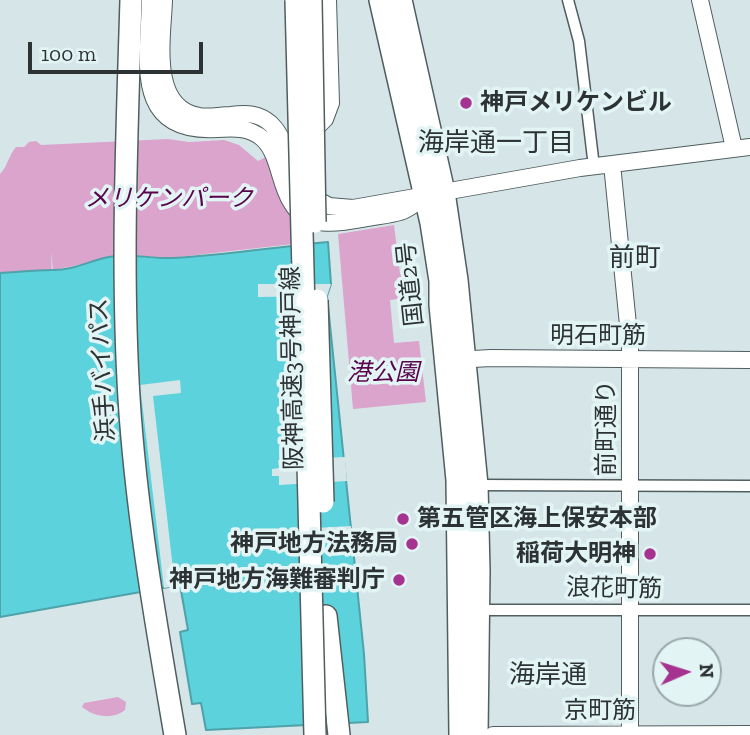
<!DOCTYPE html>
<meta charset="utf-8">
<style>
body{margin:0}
#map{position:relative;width:750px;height:735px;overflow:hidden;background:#d6e6e8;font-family:"Zilla Slab",serif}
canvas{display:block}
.north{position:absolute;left:652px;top:637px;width:70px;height:70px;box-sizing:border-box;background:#e3f4f5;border:2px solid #9aa7a8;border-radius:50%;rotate:87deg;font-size:19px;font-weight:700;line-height:28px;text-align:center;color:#2d3334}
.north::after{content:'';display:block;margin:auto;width:24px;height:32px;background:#a5338f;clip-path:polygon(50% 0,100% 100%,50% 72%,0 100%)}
.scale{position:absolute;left:28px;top:42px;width:175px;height:32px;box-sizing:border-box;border:4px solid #2d3334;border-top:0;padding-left:9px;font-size:21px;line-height:24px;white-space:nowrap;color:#2d3334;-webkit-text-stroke:5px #e3f4f5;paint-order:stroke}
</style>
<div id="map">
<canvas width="750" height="735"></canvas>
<div class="north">N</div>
<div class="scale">100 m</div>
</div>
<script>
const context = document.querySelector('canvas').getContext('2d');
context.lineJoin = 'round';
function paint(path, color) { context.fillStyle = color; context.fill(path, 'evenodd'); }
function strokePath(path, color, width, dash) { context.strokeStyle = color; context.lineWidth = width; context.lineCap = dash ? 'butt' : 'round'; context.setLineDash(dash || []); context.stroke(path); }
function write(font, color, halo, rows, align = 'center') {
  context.font = font + ' "Zilla Slab","Noto Sans JP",serif'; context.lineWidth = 7; context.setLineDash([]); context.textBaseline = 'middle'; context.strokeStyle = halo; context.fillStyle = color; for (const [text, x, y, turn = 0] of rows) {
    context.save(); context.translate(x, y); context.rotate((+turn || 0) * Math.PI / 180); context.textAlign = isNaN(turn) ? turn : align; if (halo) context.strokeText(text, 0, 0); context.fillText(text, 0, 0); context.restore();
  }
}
paint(new Path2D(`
 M168,139L189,142L224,140L239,145L258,161L266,157L292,220L293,244L170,258L132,255L108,257L83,264L53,270L51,252L52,278L0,282V174C8,166 8,156 16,147H24L29,142L36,141L41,145Z
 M394,225L400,274L412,273L415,297L390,300L394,343L419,341L426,402L353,409L338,234Z
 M118,697L126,702L125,710C113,720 94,717 82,707L84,703Z`), '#daa4cc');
const water = new Path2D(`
 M328,242L331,284L327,296L364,654L368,722L206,730L201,703L192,704L180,632L188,630L180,585L0,617V273C18,272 34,270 52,270C72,271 91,260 109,257C131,253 152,259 173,258C225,255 276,247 328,242Z`);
paint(water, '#5cd2dc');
strokePath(water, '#4ea2aa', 2);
paint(new Path2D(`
 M258,284H331L327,296L258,297Z
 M180,380L181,393L153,396L175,586L164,588L140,385Z
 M345,457L347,481L279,485V476H272V469L279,468L278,460Z
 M351,526L352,540L282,543V530Z`), '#d6e6e8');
const street = new Path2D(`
 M568,0L579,41L594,167
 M477,485L750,486
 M478,610H750`);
const secondary = new Path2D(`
 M150,0C149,60 131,134 217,129C233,128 250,127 263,139C279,154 279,183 291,202C307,231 341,223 368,218C378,216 390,215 400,212C408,210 415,203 423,199
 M164,0C163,36 149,108 199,116C209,118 220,115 231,115C246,113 259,113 271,124C285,138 289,159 296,177
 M700,0L734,148
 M308,136L325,119L331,103L328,0
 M612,164L630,345V735
 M309,195L329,206L353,208L580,168L750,147
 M455,360L491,358L750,360
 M493,735L750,734`);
const highway = new Path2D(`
 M131,0C127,133 121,266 129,398C136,511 156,624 175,735
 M380,0L431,223L440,281V305L457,480L460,735
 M401,0L444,192L457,280L477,485L479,571L477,735
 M326,616L339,735`);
strokePath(street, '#505e5f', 13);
strokePath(secondary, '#505e5f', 18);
strokePath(highway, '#505e5f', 24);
strokePath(street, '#fff', 10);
strokePath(secondary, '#fff', 16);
strokePath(highway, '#fff', 21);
const highwayBridge = new Path2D(`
 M296,0L315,735
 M311,0L315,222
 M317,300L323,502`);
strokePath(highwayBridge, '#505e5f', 24, []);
strokePath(highwayBridge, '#fff', 21);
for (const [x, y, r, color] of [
 [466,103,7,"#a5338f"],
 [403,519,7,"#a5338f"],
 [412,544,7,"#a5338f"],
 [650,554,7,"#a5338f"],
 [399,580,7,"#a5338f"]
]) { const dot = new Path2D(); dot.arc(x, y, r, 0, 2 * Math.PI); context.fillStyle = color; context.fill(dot); strokePath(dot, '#e3f4f5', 2.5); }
write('bold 24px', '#2d3334', '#e3f4f5', [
 ["神戸メリケンビル",480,103,"left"],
 ["第五管区海上保安本部",417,519,"left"],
 ["神戸地方法務局",398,544],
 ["稲荷大明神",636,554],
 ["神戸地方海難審判庁",385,580]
], 'right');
write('italic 24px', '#58034b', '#e3f4f5', [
 ["メリケンパーク",169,199],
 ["港公園",383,373]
]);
write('24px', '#2d3334', '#e3f4f5', [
 ["国道2号",411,284,-96],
 ["明石町筋",598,336],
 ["阪神高速3号神戸線",293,368,-91],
 ["浜手バイパス",103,370,-93],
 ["前町通り",607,428,-90],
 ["浪花町筋",614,589,1],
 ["京町筋",600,711]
]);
write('26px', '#2d3334', '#e3f4f5', [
 ["海岸通一丁目",496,144],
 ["前町",635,259],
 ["海岸通",548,676]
]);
</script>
